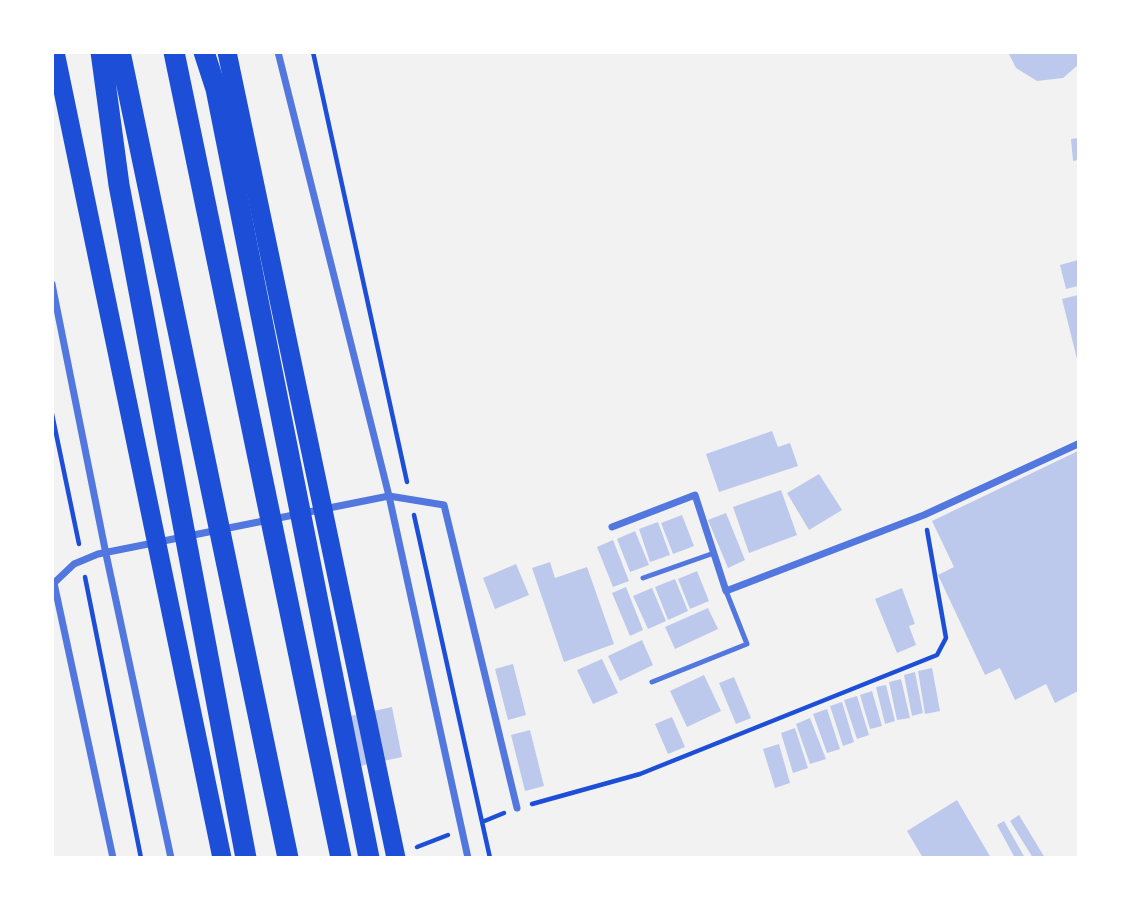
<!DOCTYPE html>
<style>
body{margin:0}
#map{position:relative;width:1131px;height:910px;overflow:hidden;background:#f2f2f2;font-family:"Noto Sans",sans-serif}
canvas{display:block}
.frame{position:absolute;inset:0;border:54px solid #fff;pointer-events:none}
</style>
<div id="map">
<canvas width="1131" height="910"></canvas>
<div class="frame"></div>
</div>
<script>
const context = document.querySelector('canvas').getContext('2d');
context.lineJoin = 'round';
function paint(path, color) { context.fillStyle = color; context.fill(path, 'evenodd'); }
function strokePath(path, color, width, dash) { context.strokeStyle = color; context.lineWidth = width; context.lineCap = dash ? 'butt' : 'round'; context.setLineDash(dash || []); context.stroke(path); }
paint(new Path2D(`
 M1008,52H1078V65L1063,78L1037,81L1016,68Z
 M1078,138V160L1073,161L1071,139Z
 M1078,260V286L1066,289L1060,265Z
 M1078,295V363L1062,299Z
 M772,431L778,447L790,443L798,466L719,492L706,454Z
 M1078,451V691L1055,703L1046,684L1015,700L1000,668L985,675L938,575L954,567L932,521Z
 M819,474L842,510L809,530L787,493Z
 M781,490L797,535L749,553L733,507Z
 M726,513L745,560L728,568L708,520Z
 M682,515L694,546L673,554L661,523Z
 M658,522L670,555L650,562L639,529Z
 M635,531L649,565L630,572L617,539Z
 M613,540L629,581L613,587L597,547Z
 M550,562L555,578L587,567L614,644L564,662L532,568Z
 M516,564L529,595L495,609L483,578Z
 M697,571L709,601L690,609L678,579Z
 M675,579L688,611L668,620L655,587Z
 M626,587L643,630L630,636L612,593Z
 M652,588L666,621L648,629L633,596Z
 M902,588L915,624L909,626L916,645L897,653L875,599Z
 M708,608L718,629L675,649L665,627Z
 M642,640L653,665L620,681L608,656Z
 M602,659L618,693L593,704L577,670Z
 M513,664L526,715L508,720L495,669Z
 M932,668L940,711L925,714L918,671Z
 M915,672L923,713L912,716L904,675Z
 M704,675L721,711L687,727L670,691Z
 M734,677L751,718L736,724L719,683Z
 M901,679L910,718L897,720L889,682Z
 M886,685L895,721L885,724L876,687Z
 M872,691L882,726L870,729L860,695Z
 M857,696L869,735L857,739L844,700Z
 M842,702L854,742L843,746L830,706Z
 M392,707L402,757L346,769L336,719Z
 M827,709L840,749L827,753L813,714Z
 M672,717L685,747L668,754L655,724Z
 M810,718L826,759L810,764L796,724Z
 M795,728L808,768L793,773L781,733Z
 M530,730L544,786L525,791L511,735Z
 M779,744L790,783L775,788L763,749Z
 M957,800L991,858H923L907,831Z
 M1019,815L1045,858H1033L1010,821Z
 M1004,821L1025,858H1015L997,825Z`), '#bdc9ec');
strokePath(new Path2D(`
 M313,52L407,482
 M52,414L79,544
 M414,515L490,858
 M85,577L141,858
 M532,804L640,774L937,655L946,638L927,530
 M482,822L504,813
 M417,847L448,835`), '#1d4ed8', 4.5);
strokePath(new Path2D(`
 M643,578L714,553
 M652,682L747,644L726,591`), '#5277de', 5);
strokePath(new Path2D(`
 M278,52L389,496L468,858
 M52,284L106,554L171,858
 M612,527L695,495L726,591L924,515L1078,444
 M113,858L54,583L74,564L98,554L389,496L444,505L517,808`), '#5277de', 7);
strokePath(new Path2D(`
 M55,52L222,858
 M227,52L396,858`), '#1d4ed8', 19);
strokePath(new Path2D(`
 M101,52L119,185L246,858
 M120,52L288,858
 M174,52L341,858
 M204,52L216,89L369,858`), '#1d4ed8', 21);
</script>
